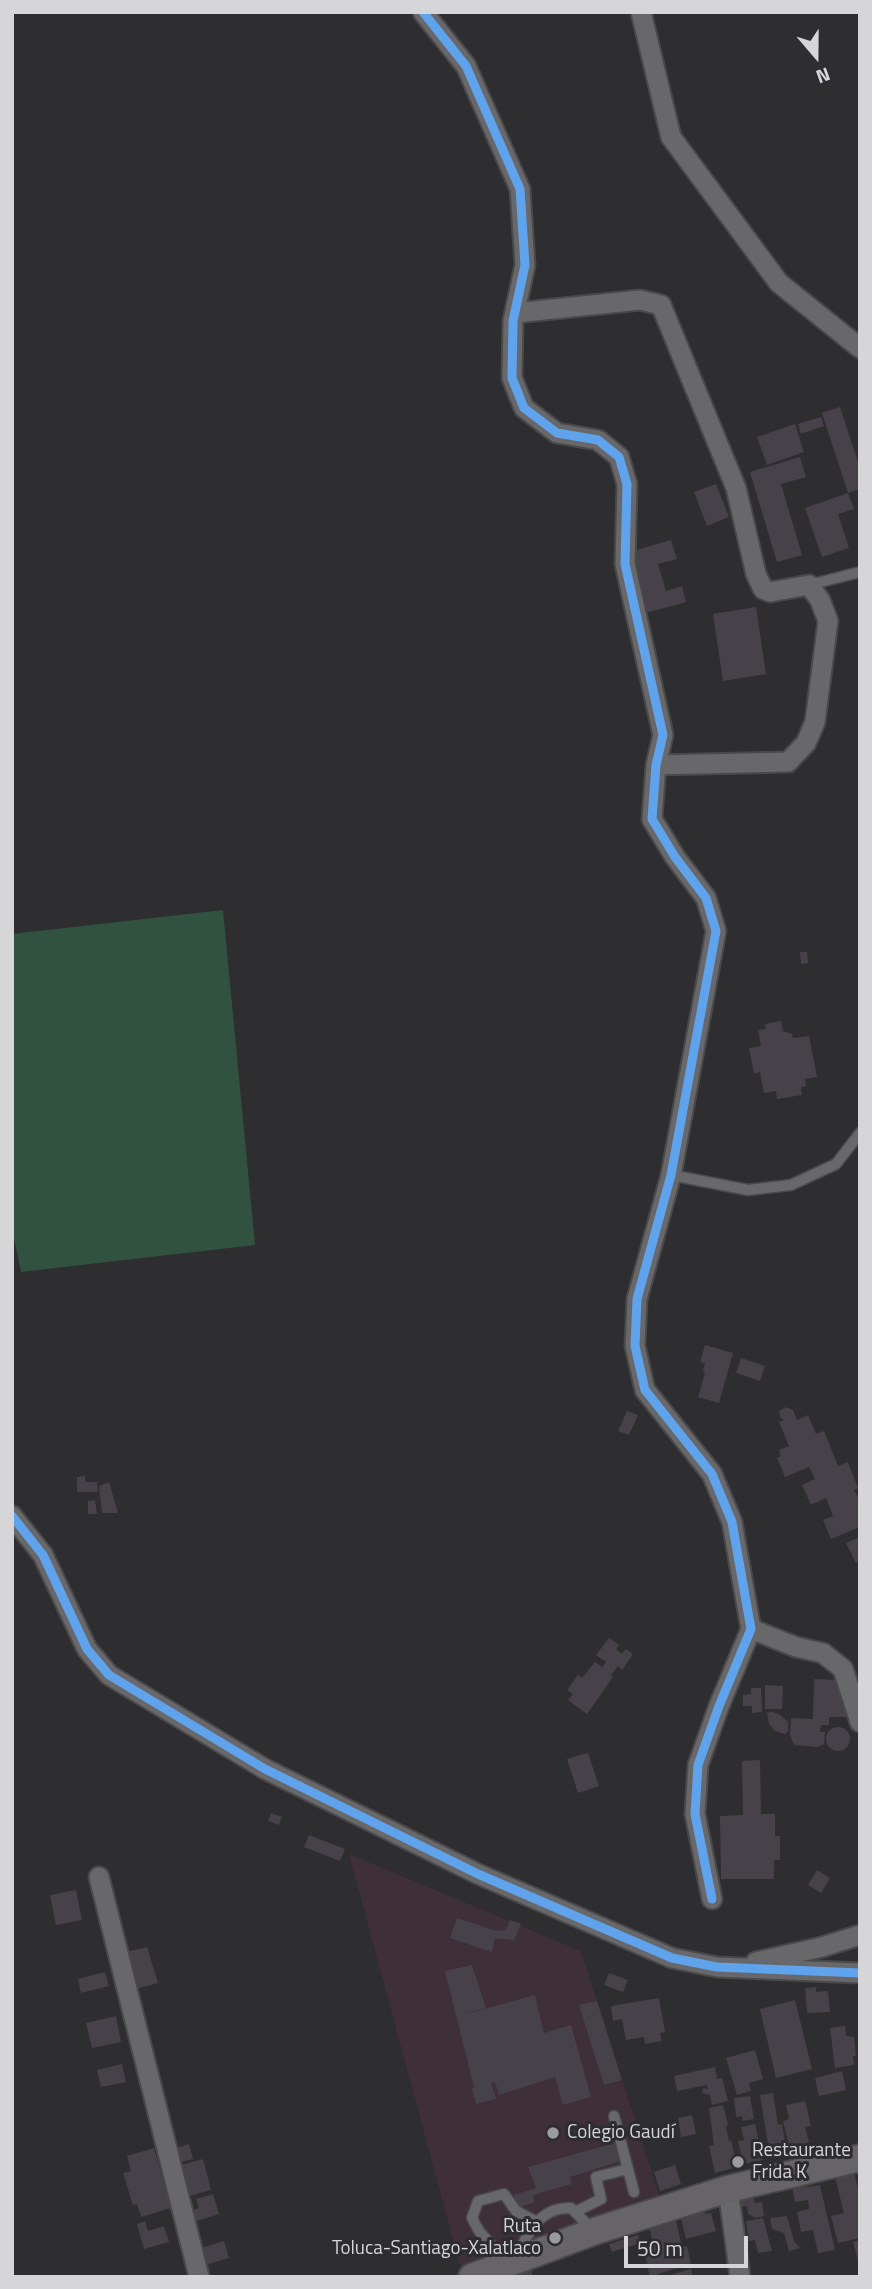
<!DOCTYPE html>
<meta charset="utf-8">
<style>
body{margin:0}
#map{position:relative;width:872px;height:2289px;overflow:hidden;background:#2e2d30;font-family:"Titillium Web",sans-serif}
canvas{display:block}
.frame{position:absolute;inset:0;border:14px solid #d6d6d9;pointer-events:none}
.north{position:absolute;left:781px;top:21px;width:70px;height:70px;-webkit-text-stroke:5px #2d2c31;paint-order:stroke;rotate:160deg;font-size:19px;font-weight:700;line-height:28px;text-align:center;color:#d6d6d9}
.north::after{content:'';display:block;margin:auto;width:24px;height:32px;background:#d6d6d9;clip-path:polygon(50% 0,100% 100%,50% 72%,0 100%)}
.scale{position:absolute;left:624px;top:2236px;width:124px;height:32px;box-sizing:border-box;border:4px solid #d6d6d9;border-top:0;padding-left:9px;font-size:21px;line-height:24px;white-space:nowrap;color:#d6d6d9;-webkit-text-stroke:5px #2d2c31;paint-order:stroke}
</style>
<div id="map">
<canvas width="872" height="2289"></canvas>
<div class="frame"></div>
<div class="north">N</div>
<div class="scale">50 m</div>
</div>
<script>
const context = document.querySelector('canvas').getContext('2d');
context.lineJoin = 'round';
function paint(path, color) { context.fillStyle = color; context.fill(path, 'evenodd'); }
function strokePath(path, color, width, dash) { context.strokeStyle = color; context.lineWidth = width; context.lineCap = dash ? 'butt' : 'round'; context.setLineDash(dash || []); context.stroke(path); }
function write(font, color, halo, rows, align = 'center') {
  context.font = font + ' "Titillium Web",sans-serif'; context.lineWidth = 6; context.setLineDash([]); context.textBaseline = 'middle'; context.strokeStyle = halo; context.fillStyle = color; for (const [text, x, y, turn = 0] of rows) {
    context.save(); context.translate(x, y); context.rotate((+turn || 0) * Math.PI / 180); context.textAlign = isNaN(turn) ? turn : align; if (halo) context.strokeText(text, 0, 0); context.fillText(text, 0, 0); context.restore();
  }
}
paint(new Path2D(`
 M349,1854L581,1951L662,2204L462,2273Z`), '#3e2f38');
paint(new Path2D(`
 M223,910L255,1245L21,1272L12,1229V934Z`), '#315240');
paint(new Path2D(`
 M840,407L860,468V489L848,493L822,413Z
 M821,417L824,426L801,434L798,424Z
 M795,424L804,452L767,465L757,437Z
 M800,457L806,477L781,484L802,555L777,562L750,472Z
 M716,484L729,517L707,526L694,492Z
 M848,493L854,509L838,514L849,548L822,557L805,508Z
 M671,540L677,559L658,564L666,591L682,586L686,602L642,614L629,552Z
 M756,607L766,674L723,681L713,614Z
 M800,952H807L808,963L801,964Z
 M781,1021L783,1031L792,1034L793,1038L809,1036L817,1077L805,1079L806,1086L801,1087L802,1095L777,1099L776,1091L764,1093L760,1072L754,1074L749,1048L761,1046L758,1030L766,1029L765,1024Z
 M705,1345L733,1353L719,1403L698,1397L705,1373L703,1371L705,1363L700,1362Z
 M741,1358L765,1366L760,1381L736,1373Z
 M786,1407L793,1410L797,1420L808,1415L816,1434L824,1431L838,1466L848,1462L858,1488L854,1490L860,1501V1527L831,1539L823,1520L833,1516L826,1498L811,1505L802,1485L815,1479L809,1467L785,1477L777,1458L781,1456L779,1450L789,1446L779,1422L784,1420L780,1417L779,1411Z
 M627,1411L638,1415L629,1435L618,1431Z
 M85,1476V1482H97L98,1492H77V1477Z
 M109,1482L118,1513H102L99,1486Z
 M95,1500L97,1514H88V1501Z
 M860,1537V1561L856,1563L846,1543Z
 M609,1638L619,1645L616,1649L622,1654L626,1649L633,1654L622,1670L618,1666L611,1675L613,1677L587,1714L568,1700L573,1694L567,1690L578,1675L582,1678L595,1662L602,1667L606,1662L596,1655Z
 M814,1679L843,1680L847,1687L846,1717H829V1725H821L820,1732H825L824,1744L818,1747L794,1745L790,1735L791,1718L813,1719Z
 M765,1685L783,1686L782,1709H765Z
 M751,1688H761L762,1712L752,1713V1706H743V1695L751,1694Z
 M771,1712L779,1714L788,1722V1731L785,1734L775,1731L769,1724L767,1713Z
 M826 1739a12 12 0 1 1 24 0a12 12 0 1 1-24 0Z
 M588,1753L599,1786L578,1793L567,1759Z
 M760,1760L761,1814H775V1836H780V1860H774V1879H721L720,1816L743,1815L742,1761Z
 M271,1813L282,1817L279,1825L268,1821Z
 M309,1835L345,1849L340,1861L304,1847Z
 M817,1870L830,1878L821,1893L808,1885Z
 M76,1890L82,1920L56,1925L50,1895Z
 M457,1918L496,1931L506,1930L510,1920L521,1924L514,1940L495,1938L492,1952L450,1938Z
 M147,1947L158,1983L136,1989L125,1952Z
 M472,1965L486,2008L462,2014L477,2011L535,1995L544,2033L571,2025L591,2097L563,2105L555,2077L499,2095L495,2082L491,2083L496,2099L476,2104L472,2088L474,2087L445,1971Z
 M105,1972L109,1986L81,1993L78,1979Z
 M609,1973L628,1980L623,1992L604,1985Z
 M816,1987V1992L828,1991L830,2012L807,2013L805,1988Z
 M659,1998L665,2032L660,2033L662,2041L645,2044L644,2037L626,2040L622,2019L613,2021L611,2006Z
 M795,2000L812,2069L776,2078L760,2009Z
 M597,2001L622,2080L604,2085L579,2005Z
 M116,2016L121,2042L92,2048L86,2023Z
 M845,2026L846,2036L854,2037L856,2056H853L854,2065L835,2068L830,2028Z
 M755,2050L763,2079L749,2083L751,2091L737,2095L726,2058Z
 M122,2064L126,2082L101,2087L97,2070Z
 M715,2067L717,2079L722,2078L728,2101L712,2105L710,2095L702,2093L703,2088L708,2089L707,2085L677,2091L674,2076Z
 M842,2071L846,2090L819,2096L815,2078Z
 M773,2093L778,2125L782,2124L787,2153L770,2156L760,2095Z
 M750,2096L754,2119L743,2121L742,2116L736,2117L734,2098Z
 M805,2101L811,2126L805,2127L809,2142L807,2144L790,2149L783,2121L789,2119L786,2105Z
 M723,2105L728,2125L726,2127L729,2141L731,2140L737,2167L715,2173L709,2146L714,2145L709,2108Z
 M692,2115L696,2134L681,2137L678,2118Z
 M755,2124L763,2160L743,2164L738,2141L744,2140L741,2127Z
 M615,2143L621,2161L570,2177L572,2184L539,2193L533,2196L535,2202L518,2208L514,2195L536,2188L528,2167Z
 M189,2144L193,2159L181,2162L177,2148Z
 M154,2148L171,2208L141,2217L137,2204L133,2205L123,2173L131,2171L127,2156Z
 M203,2159L211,2190L182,2198L177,2166Z
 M675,2165L681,2184L660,2191L654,2172Z
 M854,2173L860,2197V2238L838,2243L831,2216L844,2213L835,2177Z
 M805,2183L807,2187L820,2185L835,2250L818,2253L813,2230L801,2232L797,2212L809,2209L808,2200L795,2202L792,2186Z
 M752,2192L755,2203L762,2202L764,2216L755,2218L748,2214L747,2206L734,2209L731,2198Z
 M213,2194L219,2214L188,2224L184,2213L199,2208L196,2199Z
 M704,2209L706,2214L711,2213L716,2231L686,2239L681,2218L682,2214Z
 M787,2216L794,2241L800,2248L789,2251L784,2233L772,2229L770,2218Z
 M675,2217L682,2247L687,2246L691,2263L650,2277L642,2242L652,2240L649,2225Z
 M763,2218L772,2251L758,2253L755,2240L749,2241L746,2221Z
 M145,2221L148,2231L164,2226L169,2242L144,2249L137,2224Z
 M638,2235L640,2243L612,2252L609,2244Z
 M860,2240V2264H859L853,2242Z
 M224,2241L229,2258L208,2264L210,2271L202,2274L194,2250Z
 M691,2269L693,2277H667V2276Z
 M532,2270V2277H511V2276Z`), '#47424a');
const service = new Path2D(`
 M809,585L860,572
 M671,1175L748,1190L791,1185L836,1164L860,1133
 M628,2169L634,2192
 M575,2212L601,2199L596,2177L628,2169L614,2116
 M517,2256C528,2232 540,2207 571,2208L592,2229
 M497,2266L495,2249L479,2231L472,2218L478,2201L504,2194L516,2211L537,2222`);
const minor = new Path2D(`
 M423,12L466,66L520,189L525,265L513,321L512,378L524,408L557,433L598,440L619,457L627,484L625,564L663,735L656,765L652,819L675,857L706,898L716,931L671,1175L637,1299L635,1346L645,1390L712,1474L732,1522L751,1629L719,1706L698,1765L695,1814L712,1899
 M641,12L671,137L779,283L860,348
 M515,313L640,300L661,305L736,488L756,574L763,589L770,592L809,585L820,600L828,621L815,722L806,743L788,762L656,765
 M12,1516L43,1555L87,1649L109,1675L265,1769L478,1874L672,1958L717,1967L860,1973
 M751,1629L796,1647L823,1653L843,1669L860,1722
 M99,1877L199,2277
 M756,1962L822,1947L860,1935
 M728,2189L740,2277`);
const secondary = new Path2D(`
 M472,2277L595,2231L728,2189L860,2158`);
strokePath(service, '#49484b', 13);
strokePath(minor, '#49484b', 23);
strokePath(secondary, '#49484b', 30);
strokePath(service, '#68686a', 10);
strokePath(minor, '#68686a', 19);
strokePath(secondary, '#676467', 26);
strokePath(new Path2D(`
 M423,12L466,66L520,189L525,265L513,321L512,378L524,408L557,433L598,440L619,457L627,484L625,564L663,735L656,765L652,819L675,857L706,898L716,931L671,1175L637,1299L635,1346L645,1390L712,1474L732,1522L751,1629L719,1706L698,1765L695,1814L712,1899
 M12,1516L43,1555L87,1649L109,1675L265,1769L478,1874L672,1958L717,1967L860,1973`), '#60a3ed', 9);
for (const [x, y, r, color] of [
 [553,2133,7,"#9b9b9e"],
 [738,2162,7,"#9b9b9e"],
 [555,2238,7,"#9b9b9e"]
]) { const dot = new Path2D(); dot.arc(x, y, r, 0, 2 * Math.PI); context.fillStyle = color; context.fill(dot); strokePath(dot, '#2d2c31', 2.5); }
write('19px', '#d6d6d9', '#2d2c31', [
 ["Colegio Gaudí",567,2133],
 ["Restaurante",752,2151],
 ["Frida K",752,2173],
 ["Ruta",541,2227,"right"],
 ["Toluca-Santiago-Xalatlaco",541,2249,"right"]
], 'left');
</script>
